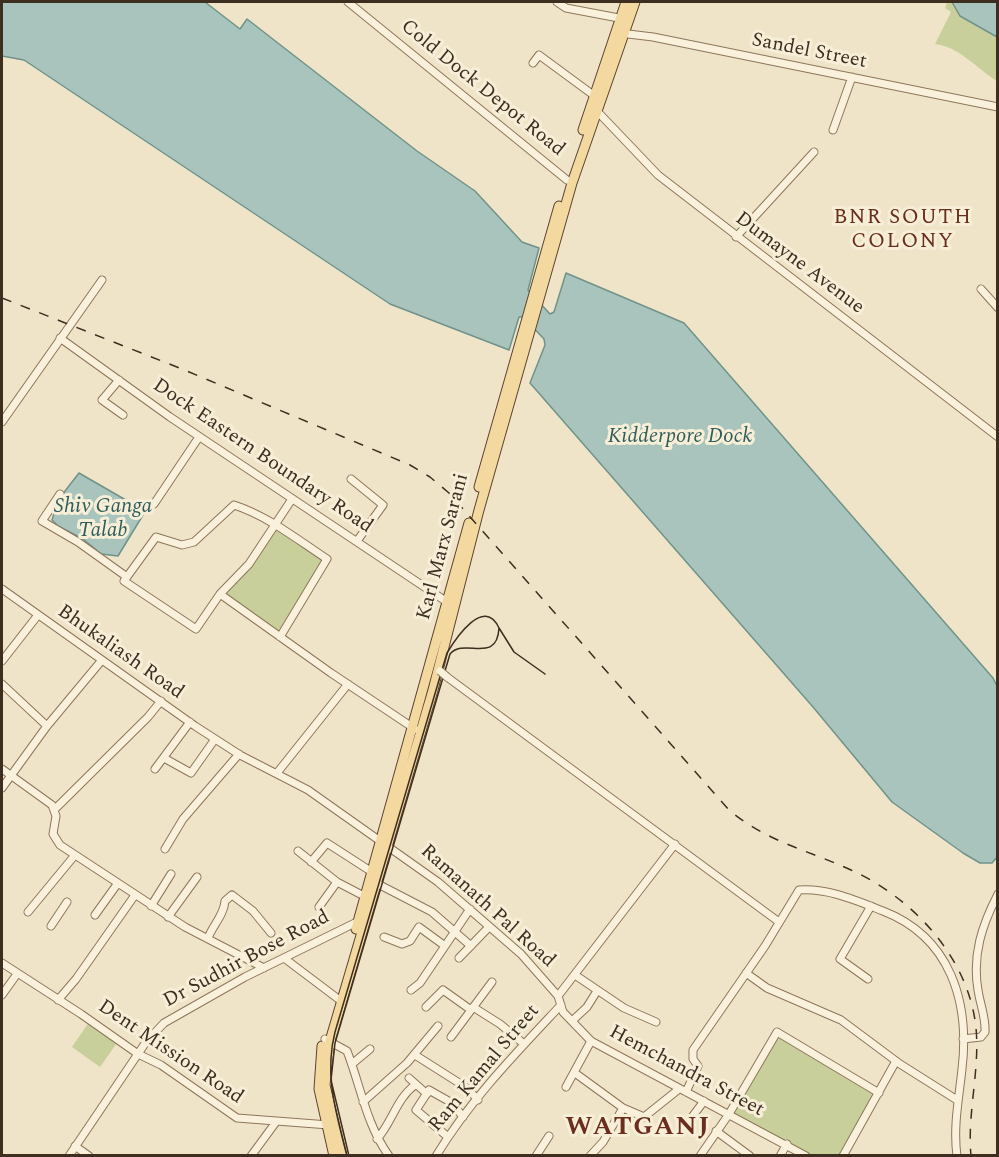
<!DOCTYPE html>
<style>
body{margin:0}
#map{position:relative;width:999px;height:1157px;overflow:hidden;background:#f0e4c8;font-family:Spectral,serif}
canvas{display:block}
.frame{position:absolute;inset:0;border:3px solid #3d2e20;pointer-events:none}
</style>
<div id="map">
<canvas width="999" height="1157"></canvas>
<div class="frame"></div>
</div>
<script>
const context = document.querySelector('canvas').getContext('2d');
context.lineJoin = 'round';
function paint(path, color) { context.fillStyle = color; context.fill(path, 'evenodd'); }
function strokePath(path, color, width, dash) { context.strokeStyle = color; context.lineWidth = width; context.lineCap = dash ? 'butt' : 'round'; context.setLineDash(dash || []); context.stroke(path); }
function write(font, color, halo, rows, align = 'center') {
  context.font = font + ' Spectral,serif'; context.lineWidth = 6; context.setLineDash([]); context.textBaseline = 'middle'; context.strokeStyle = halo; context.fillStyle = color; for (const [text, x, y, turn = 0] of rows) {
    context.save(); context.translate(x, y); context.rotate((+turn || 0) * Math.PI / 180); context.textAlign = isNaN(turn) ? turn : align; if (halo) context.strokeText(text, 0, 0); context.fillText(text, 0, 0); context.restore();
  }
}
paint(new Path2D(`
 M947,2H997V81C977,69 960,47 935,44L951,12L945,8Z
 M277,528L325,559L279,635L224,594L246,572Z
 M89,1022L117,1043L100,1067L72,1047Z
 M779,1037L876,1093L840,1155H809L733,1114Z`), '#c9cf9b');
const water = new Path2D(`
 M2,2H205L240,29L247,19L417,151L475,191L522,242L539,248L528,290L550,314L554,312L566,273L684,323L993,678L998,688V856L992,863H980L963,853L892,802L813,707L530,383L545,345L544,339L523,317H519L509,350L390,304L24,60L2,56Z
 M952,2H997V37L960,16Z
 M79,473L131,503L143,515L118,556L101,554L83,539L58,526L52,520L58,500Z`);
paint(water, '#a9c4bc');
strokePath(water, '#6f938a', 1.5);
const minor = new Path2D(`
 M348,2L567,180
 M557,2L566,8L624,19
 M620,33L653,37L998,107
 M533,63L539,55L596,97
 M596,110L658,175L998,437
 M833,130L852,77
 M736,237L814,152
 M981,289L998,308
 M60,338L170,417L447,602
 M119,380L102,400L123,415
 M2,422L102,280
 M351,479L383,505L357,541
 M60,494L42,521L78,542L127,577
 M154,504L199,437
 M2,589L195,726L240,755L308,790L438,882L521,954L558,996L563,1012L591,1041L806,1156
 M220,594L331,673L415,729
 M280,637L327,559C298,540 268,516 234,505L194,542L182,545L156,537L124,581L196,629L220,594L249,564L292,499
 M2,661L38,615
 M447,677L779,922
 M2,684L47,726
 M164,758L191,773L215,739
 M2,769L52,805L56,816L53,834L60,845L185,927L264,968
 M155,769L190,722
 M277,773L348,684
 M2,788L47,726L102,660
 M55,809L148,717L161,701
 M165,849L183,819L239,754
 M298,851L337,882L364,896
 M311,862L327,843L372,872
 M376,883L432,912L471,946
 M151,906L171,874
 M319,907L337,882
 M28,912L75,855
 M95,915L118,883
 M168,917L197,877
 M51,926L67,902
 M384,937L402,944L410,941L419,927L445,946
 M208,938C213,925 224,915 225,901L232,895L253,911L271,933
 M284,958L341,1001
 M459,958L489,927
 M2,963L81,1014L138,1054L161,1065L237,1118L329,1125
 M746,973L767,988L841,1020L900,1064L957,1100
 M575,975L624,1008L656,1022
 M868,979L840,959L871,906
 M411,990L420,983L470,909
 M2,995L17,974
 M558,996L675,844
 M58,1000L76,979L135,895
 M426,1007L443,990L471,1010
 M473,1007L500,1024L524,1044
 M572,1021L587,1007L597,991
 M451,1037L492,982
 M325,1039L347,1051C361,1087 366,1124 389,1156
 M963,1039L981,1037L985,1032C986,1018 980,1004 978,990C972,955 982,925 998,894
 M415,1055L467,1088L478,1100
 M352,1064L370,1049
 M575,1073L623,1108L644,1117L679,1089
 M409,1078L427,1094
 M566,1087L591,1041
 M686,1092L698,1066L693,1059V1050L765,946L799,890C828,888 855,900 883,911C950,937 970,1001 962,1069C959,1098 953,1126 957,1156
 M363,1102L407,1063L438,1026
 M683,1129L704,1101
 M716,1131L750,1156
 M448,1137L416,1110L429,1090L452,1103L463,1117
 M377,1139C392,1123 396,1099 415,1085
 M75,1146L89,1156
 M69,1156L146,1042L164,1023L245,977L359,921
 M251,1156L276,1122
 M436,1156C470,1100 517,1052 561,1005
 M536,1156L549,1136
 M590,1156L603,1142L623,1108
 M700,1156L729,1114L777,1032L879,1093
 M780,1156L787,1144
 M843,1156L896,1061`);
const major = new Path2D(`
 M583,130L626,2
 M479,487L559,206
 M356,929L469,523
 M322,1046L319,1089L334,1156
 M342,1156L325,1085L330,1041L433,690L479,510L572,183L635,2`);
strokePath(minor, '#8d765c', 9);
strokePath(major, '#5b4430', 11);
strokePath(minor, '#faf1dc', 7);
strokePath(major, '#f3d9a0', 9);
strokePath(new Path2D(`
 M499,628L514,652L545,674
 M347,1156C336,1113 324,1075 335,1032L447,653C456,638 484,596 499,628C497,665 464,637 450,654L335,1043L331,1080L349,1156`), '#3d2e20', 1.5);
strokePath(new Path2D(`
 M2,298L182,369L410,465L430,477L449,493L729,810C767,842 808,850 851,870C913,898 969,958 976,1028C980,1071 967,1113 971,1156`), '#3d2e20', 1.5, [10, 10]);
const minorBridge = new Path2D(`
 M440,671L447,677`);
strokePath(minorBridge, '#8d765c', 9, []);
strokePath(minorBridge, '#faf1dc', 7);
write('20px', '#3d2e20', '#f7eed8', [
 ["Sandel Street",809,52,11],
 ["Cold Dock Depot Road",482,89,39],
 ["Dumayne Avenue",799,264,37],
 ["Dock Eastern Boundary Road",262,457,34],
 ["Karl Marx Sarani",444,547,-75],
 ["Bhukaliash Road",120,653,35],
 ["Ramanath Pal Road",487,907,42],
 ["Dr Sudhir Bose Road",247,960,-28],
 ["Dent Mission Road",170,1053,34],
 ["Ram Kamal Street",485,1069,-50],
 ["Hemchandra Street",686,1072,28]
]);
context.letterSpacing = '1.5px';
write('21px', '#6b2e1e', '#f7eed8', [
 ["BNR SOUTH",903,219],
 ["COLONY",903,243]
]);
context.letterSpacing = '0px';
write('italic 21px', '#2f5d5a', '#f7eed8', [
 ["Kidderpore Dock",680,438],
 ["Shiv Ganga",103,508],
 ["Talab",103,532]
]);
context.letterSpacing = '1.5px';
write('bold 26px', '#6b2e1e', '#f7eed8', [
 ["WATGANJ",638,1129]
]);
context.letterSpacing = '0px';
</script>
